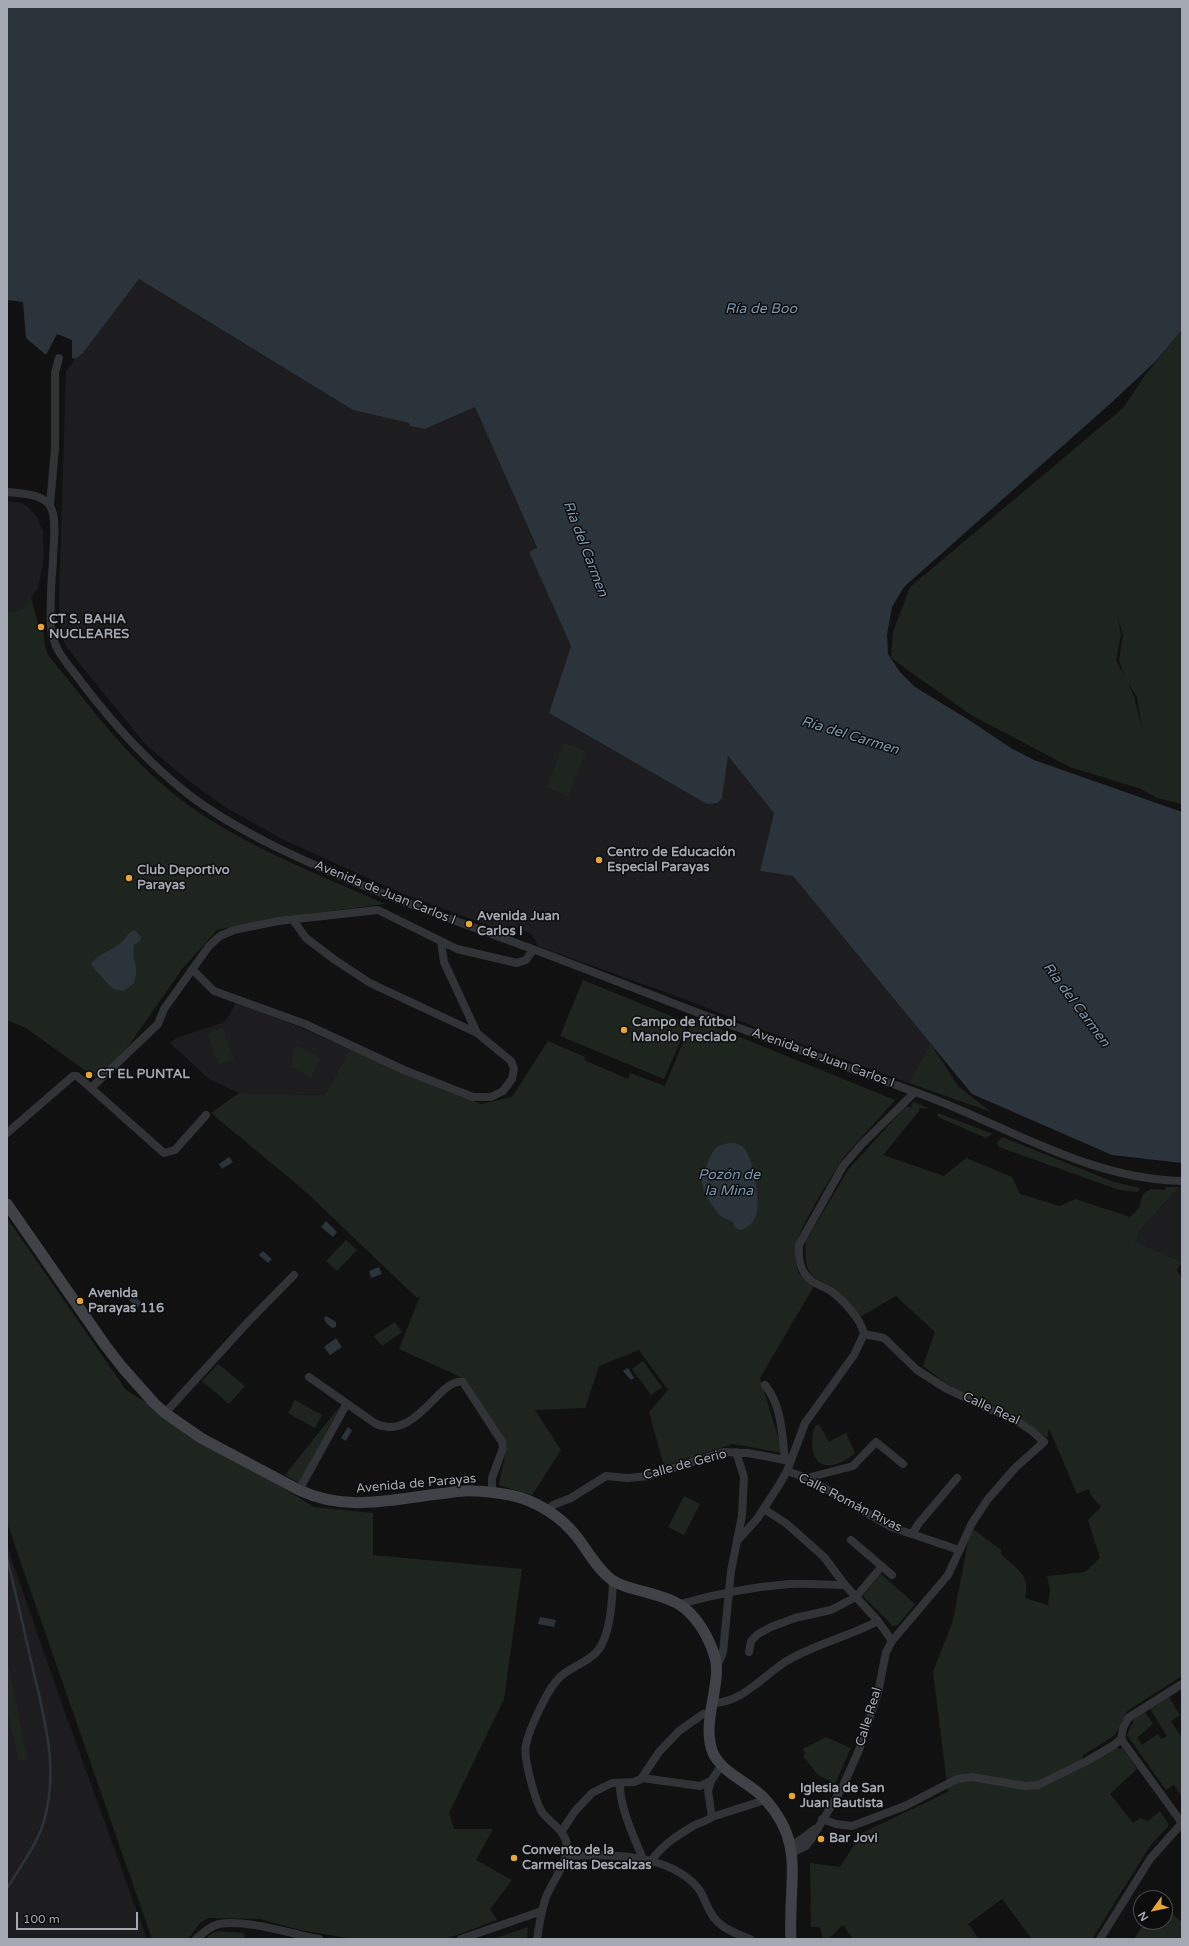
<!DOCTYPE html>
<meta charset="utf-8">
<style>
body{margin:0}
#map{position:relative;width:1189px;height:1946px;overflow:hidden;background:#111112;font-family:"Varela Round",sans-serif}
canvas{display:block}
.frame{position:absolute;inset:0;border:8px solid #a3a8b2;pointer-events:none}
.north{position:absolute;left:1133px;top:1890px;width:40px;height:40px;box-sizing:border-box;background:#0c0c0d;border:1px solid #484a4f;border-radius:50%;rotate:237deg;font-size:11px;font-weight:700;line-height:16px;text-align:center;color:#a3a8b2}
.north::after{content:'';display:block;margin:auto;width:14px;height:18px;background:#e5a636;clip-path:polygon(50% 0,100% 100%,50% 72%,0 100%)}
.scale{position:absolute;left:16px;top:1912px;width:122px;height:18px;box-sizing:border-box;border:2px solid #a3a8b2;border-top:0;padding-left:5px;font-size:12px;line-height:14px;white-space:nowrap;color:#a3a8b2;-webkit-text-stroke:3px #0c0c0d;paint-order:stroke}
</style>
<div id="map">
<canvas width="1189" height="1946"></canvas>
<div class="frame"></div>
<div class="north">N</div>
<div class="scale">100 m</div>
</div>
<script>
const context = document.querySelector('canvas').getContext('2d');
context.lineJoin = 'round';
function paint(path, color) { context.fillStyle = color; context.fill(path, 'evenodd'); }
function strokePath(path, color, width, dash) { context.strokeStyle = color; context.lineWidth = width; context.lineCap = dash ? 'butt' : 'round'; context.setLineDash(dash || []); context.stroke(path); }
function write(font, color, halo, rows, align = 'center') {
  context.font = font + ' "Varela Round",sans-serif'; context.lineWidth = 3; context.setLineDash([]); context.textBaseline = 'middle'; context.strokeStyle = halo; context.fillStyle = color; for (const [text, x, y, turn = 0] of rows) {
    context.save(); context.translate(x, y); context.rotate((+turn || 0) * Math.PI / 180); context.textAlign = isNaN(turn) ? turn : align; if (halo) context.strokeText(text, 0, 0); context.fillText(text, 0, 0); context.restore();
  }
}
paint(new Path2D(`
 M139,279L353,410L409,423L410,426L425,429L475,407L537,549L529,552L571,646L549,713L722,798L728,756L774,813L760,871L793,876L930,1043L909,1083L760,1029L684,999L538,946L532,934L509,925L500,930L401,893L286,841L225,807L189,781L146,745L75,658L65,644L60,626L59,598L66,371L75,359L83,353Z
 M7,501L21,503L27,506L37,517L43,532L44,560L38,588L25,607L18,612H11L7,610Z
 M236,1003L287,1022L350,1049L325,1095L239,1093L209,1079L170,1043L176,1038L225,1022Z
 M1182,1184V1262L1135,1242L1141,1229Z
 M7,1546L62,1704L147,1939H7Z`), '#1d1d1f');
paint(new Path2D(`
 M1182,330V804L1157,798L1141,789L1070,767L971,715L891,658L893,632L910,587L1123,408L1146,374ZM1117,614L1123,636L1119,660L1124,676L1116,660L1121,635ZM1128,683L1137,697L1142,729L1134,697Z
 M31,598L40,630H43L45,646L48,655C82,696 114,740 153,776C218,837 305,868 385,904L267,919L217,930L183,968L129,1045L97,1079L26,1028L7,1020V610C18,616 25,607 31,598Z
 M564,743L586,751L568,796L547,787Z
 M583,980L688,1023L664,1079L560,1036Z
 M693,1018L895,1100L843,1158L820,1195L802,1228L795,1246V1261L799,1274L814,1286L760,1378L783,1453L733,1444L664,1466L649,1412L668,1390L639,1350L599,1366L585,1408L535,1410L561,1450L532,1495L499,1485L507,1445L467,1380L399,1349L420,1296L417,1298L306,1192L211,1113L239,1093L325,1095L350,1049L481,1104L512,1097L548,1041L585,1057L584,1060L628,1079L630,1073L665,1086Z
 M222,1028L234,1059L219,1064L207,1034Z
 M930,1043L959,1087L991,1112L909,1083Z
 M298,1046L321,1058L311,1077L292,1067L294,1047Z
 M914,1102L930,1109L920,1108L918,1109L920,1110L883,1155L944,1176L966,1158L1012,1177L1020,1194L1060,1206L1075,1199L1130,1217L1139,1208L1143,1194L1151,1189L1165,1190L1166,1187H1179L1141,1229L1135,1242L1182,1262L1177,1270L1182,1279V1676L1127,1711L1115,1735L1082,1756L1087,1765L1116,1748L1123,1749L1137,1769L1110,1794L1133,1823L1140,1818L1148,1821L1160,1811L1169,1825L1150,1846L1092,1939H1032L1002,1899L968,1924L979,1939H853L843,1925L828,1939H823L820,1927H811L810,1863L840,1867L862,1833L948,1792L933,1672L953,1620L968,1542L973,1529L1001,1550V1554C1016,1570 1031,1573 1025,1598L1048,1605L1050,1590L1047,1576L1085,1572L1100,1558L1088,1520L1101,1507L1092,1497L1089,1489L1077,1494L1049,1428L1047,1438L1015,1415L954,1389L923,1366L935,1332L896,1296L860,1317C852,1307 845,1297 835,1289C830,1285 824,1283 818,1280C804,1271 805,1256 806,1241L848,1170L906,1106L913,1108L911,1105Z
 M938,1113L993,1134L986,1138L940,1118L937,1115Z
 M1002,1137L1114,1182L1140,1188L1138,1192L1119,1190L999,1147L997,1143Z
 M7,1218L126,1390L314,1507L373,1513V1555L522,1569L504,1699L449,1813L454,1829H493L476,1860L512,1880L490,1909L497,1920L446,1939H353L300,1930L260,1919L209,1918L201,1922L188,1939H152L7,1523Z
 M346,1240L357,1250L337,1271L326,1261Z
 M395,1322L402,1332L382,1346L374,1336Z
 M643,1361L662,1387L651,1395L632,1369Z
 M218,1364L245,1386L229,1404L202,1381Z
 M295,1400L322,1415L315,1428L288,1413Z
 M340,1406L299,1483L285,1475Z
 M819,1424L829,1442L846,1433L855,1453C826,1478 804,1463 815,1426Z
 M684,1496L700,1504L684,1535L668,1527Z
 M881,1574L915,1604L898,1625L893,1626L863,1596Z
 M7,1658L27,1759L19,1761L7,1711Z
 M1169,1697L1180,1715L1171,1721L1182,1738V1797L1174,1785L1166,1790L1127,1735L1134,1719L1145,1712L1153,1724L1137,1738L1142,1745L1158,1734L1161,1739L1167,1736L1150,1709Z
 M826,1737L851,1748L835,1784L818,1775L803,1756L805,1754L803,1749Z
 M1165,1908L1182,1922V1939H1134L1145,1922H1165Z
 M528,1927L527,1939H492H493Z
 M219,1931L244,1933L245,1939H205L212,1933Z`), '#1e251e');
paint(new Path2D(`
 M7,7H1182V330L1155,362L1111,403L904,587L892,607L887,635L888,654L900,672L915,687L969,720L1011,748L1034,760L1182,812V1163L1112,1155L972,1094L793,876L760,871L774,813L728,756L722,798L717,803L707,804L549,713L571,646L529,552L537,548L475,407L425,429L410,426L409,423L353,410L139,279L83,353L75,359L72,358V340L57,334L46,355L26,338L23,302L7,300Z
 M135,930L141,937L140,941L134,945C132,953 134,959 136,967C137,972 135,979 134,983L124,991L114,989L110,986L91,965C95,955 113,950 121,943C126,938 127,933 135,930Z
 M729,1143C734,1143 739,1143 743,1147C753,1155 761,1204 756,1215C754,1222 748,1228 741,1230L735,1228L733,1222L720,1216L710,1202L704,1191L701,1178L713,1151L718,1146Z
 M229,1157L233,1162L222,1169L219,1164Z
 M326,1221L337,1232L333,1237L321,1227Z
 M263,1251L272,1259L268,1263L259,1255Z
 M379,1267L382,1274L371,1278L369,1271Z
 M134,1296L142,1303L137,1308L129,1300Z
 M326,1316L336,1322V1327L332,1328L326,1323L324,1318Z
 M336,1338L342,1347L330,1355L324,1347Z
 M628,1368L634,1378L631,1380L623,1371Z
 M348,1427L352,1430L346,1441L341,1438Z
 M540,1617L556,1620L554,1627L538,1624Z`), '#2b343a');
strokePath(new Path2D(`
 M7,1558C16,1594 24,1630 32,1665C45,1720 61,1775 41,1830C33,1850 19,1869 7,1888`), '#2b343a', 2.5);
strokePath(new Path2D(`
 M7,492C22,494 46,493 52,510C57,526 53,545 53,561C51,583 50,605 51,627C53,651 69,665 82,683C114,725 147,762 188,794C215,815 246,832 276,847C360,888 448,918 535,950C597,973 658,998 720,1021C789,1046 858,1071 926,1096C1011,1128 1089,1179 1182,1181
 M50,505L55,448V373L59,358
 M441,942L444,962L477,1033
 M192,969L214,991L305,1024L404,1070L473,1097H491L503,1091L512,1079L514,1069L511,1061L477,1033L370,983L335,960L306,938L293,920
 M91,1088L158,1024L164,1009L209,946L220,936L234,930L278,921L378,910L457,949L517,963L526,960L533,950
 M7,1133L73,1076H77L84,1082L164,1153L175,1150L206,1115
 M864,1334C861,1319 843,1300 831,1291C825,1287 817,1285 812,1281C800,1273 798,1257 799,1245L843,1166L862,1144L915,1092
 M309,1377L376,1424C416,1442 439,1377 463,1382L502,1442L503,1448L492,1478V1493
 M765,1385C782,1406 782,1434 785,1460
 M165,1413L248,1322L294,1275
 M736,1452L744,1477L742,1516L737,1540
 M787,1471L807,1478L891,1527L959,1550
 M807,1478L853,1466L876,1442L903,1464
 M299,1490L346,1405
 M764,1509L787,1524L824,1557L845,1585L878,1621L892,1641
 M546,1511L553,1505L571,1498L606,1476L627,1478L649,1476L723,1452L748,1453L790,1461
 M912,1534L919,1523L957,1478
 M851,1540L892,1575
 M680,1604C716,1594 752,1587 789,1584C808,1583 827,1585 845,1585
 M749,1652L751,1641L758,1634L771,1627L795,1618L831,1610L856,1597L882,1566
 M716,1662L720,1660L723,1652L731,1571L737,1541L757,1519L779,1485L787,1471L805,1423L854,1355L864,1334
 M712,1703C742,1703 762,1677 785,1662C814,1644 848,1637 878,1621
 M1121,1739L1182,1823
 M642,1778L700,1786L711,1781L721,1766
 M711,1781L708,1791L712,1817
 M620,1783C619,1806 634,1837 643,1859
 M822,1819L836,1824L852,1826L905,1806L957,1779L972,1777L1025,1786L1038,1785L1087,1761L1114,1745L1121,1739L1123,1728L1128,1718L1182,1684
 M562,1831L575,1811L592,1793L612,1783L634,1782L641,1779L659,1752L679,1731L703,1714L710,1713
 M792,1849L796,1843L815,1829
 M792,1853L806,1846L812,1838L842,1788L859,1750L878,1693L886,1652L892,1641L948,1575L972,1523L988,1499L1015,1468L1044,1442L1032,1431L1012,1418L989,1409L947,1389L917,1370L884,1338L864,1334
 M566,1856C608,1854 669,1853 698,1888C704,1896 706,1905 711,1913C719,1928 735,1933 750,1939
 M651,1861C663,1844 678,1835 695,1825C701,1822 707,1821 712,1817L765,1800
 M196,1939C203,1933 210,1926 219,1924C246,1919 292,1934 319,1939
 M461,1939L542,1911
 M537,1939C539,1926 541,1913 545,1900C550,1884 569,1862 567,1845C565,1830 550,1823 542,1812C535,1801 523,1757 526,1745C529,1729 548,1688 560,1677C573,1665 594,1661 602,1644C611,1626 612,1601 613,1582
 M1100,1939L1150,1859L1182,1823`), '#323337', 8);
strokePath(new Path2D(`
 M7,1204L105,1345L122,1367L154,1403L165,1413L201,1438L299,1490C346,1512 389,1500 438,1494C449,1493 462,1490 474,1491C486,1491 498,1493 510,1495C535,1500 561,1516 577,1537C588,1551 597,1569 612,1580C619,1585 630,1588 638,1590C652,1594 668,1597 680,1605C696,1615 708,1636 714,1654C724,1682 700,1721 713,1753C723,1774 749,1782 764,1798C797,1834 793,1861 791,1907C791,1917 790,1929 791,1939`), '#404247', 11);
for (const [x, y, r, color] of [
 [41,627,4,"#e5a636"],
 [599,860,4,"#e5a636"],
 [129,878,4,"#e5a636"],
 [469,924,4,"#e5a636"],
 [624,1030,4,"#e5a636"],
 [89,1075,4,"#e5a636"],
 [80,1301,4,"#e5a636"],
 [792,1796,4,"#e5a636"],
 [821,1839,4,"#e5a636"],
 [514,1858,4,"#e5a636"]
]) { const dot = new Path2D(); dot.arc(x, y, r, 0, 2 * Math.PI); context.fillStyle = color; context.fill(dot); strokePath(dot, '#0c0c0d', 1.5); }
write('bold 13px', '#a3a8b2', '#0c0c0d', [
 ["CT S. BAHIA",49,620],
 ["NUCLEARES",49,635],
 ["Centro de Educación",607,853],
 ["Especial Parayas",607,868],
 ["Club Deportivo",137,871],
 ["Parayas",137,886],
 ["Avenida Juan",477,917],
 ["Carlos I",477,932],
 ["Campo de fútbol",632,1023],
 ["Manolo Preciado",632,1038],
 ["CT EL PUNTAL",97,1075],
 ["Avenida",88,1294],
 ["Parayas 116",88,1309],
 ["Iglesia de San",800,1789],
 ["Juan Bautista",800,1804],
 ["Bar Jovi",829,1839],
 ["Convento de la",522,1851],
 ["Carmelitas Descalzas",522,1866]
], 'left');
write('13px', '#a3a8b2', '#0c0c0d', [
 ["Avenida de Juan Carlos I",385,893,22],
 ["Avenida de Juan Carlos I",823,1058,20],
 ["Calle Real",991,1409,25],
 ["Calle de Gerio",685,1465,-15],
 ["Avenida de Parayas",416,1484,-5],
 ["Calle Román Rivas",850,1503,27],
 ["Calle Real",869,1717,-73]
]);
write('italic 14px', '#7c96ac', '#0c0c0d', [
 ["Ría de Boo",761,309],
 ["Ría del Carmen",585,549,69],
 ["Ría del Carmen",850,736,17],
 ["Ría del Carmen",1076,1005,53],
 ["Pozón de",729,1175],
 ["la Mina",729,1191]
]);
</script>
